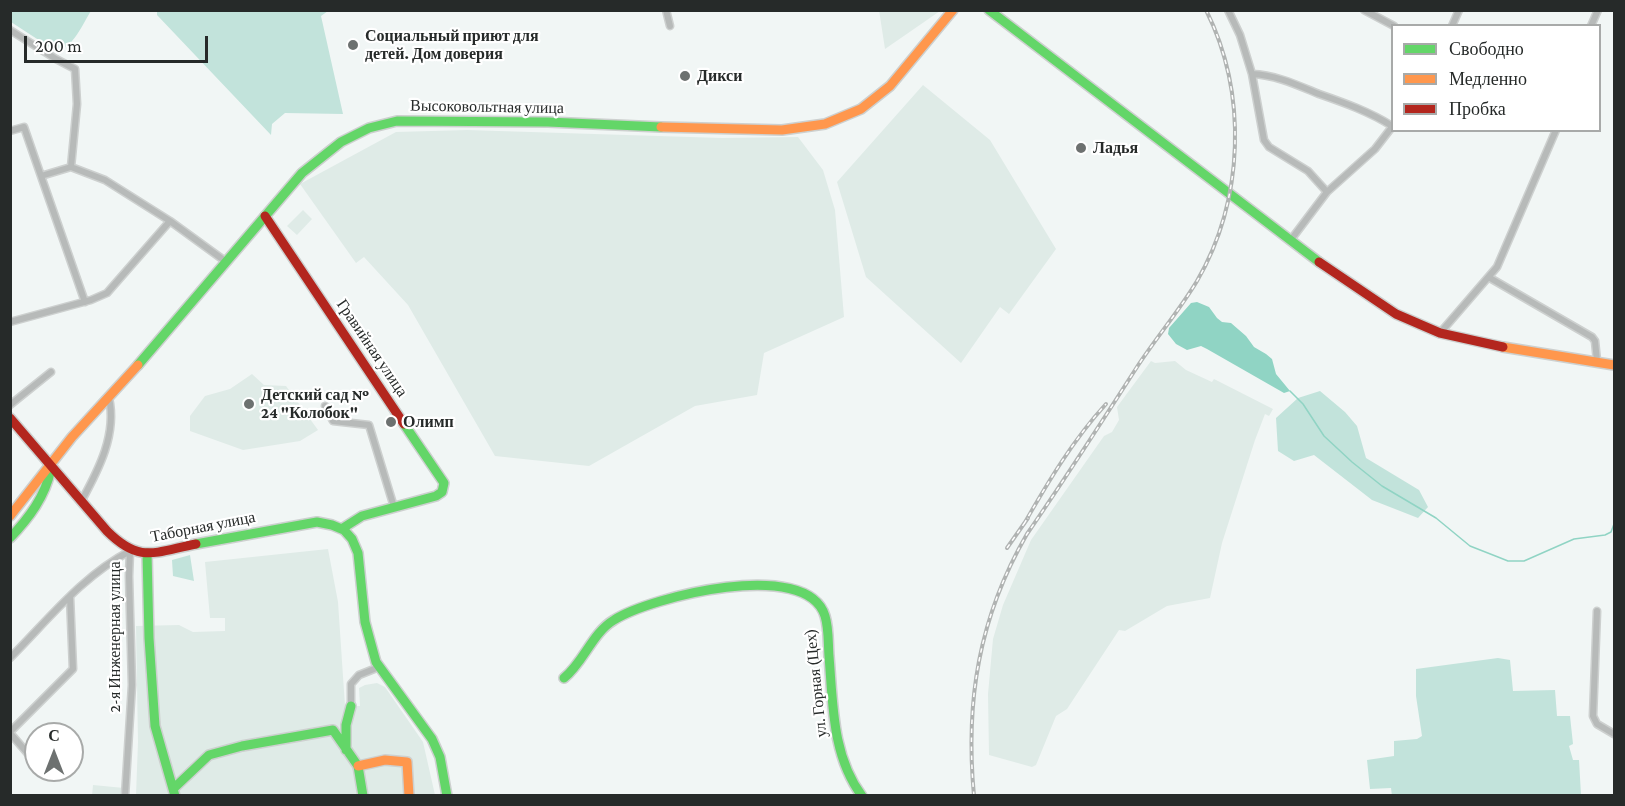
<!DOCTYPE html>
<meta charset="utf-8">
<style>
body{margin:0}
#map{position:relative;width:1625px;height:806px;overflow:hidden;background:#f1f6f5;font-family:"Crimson Pro",serif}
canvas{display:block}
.frame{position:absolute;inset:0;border:12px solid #262a29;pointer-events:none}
.legend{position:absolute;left:1391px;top:24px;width:210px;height:108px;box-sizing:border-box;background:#fff;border:2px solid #a8aaa9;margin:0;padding:8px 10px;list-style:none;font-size:18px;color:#262a29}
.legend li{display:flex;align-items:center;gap:12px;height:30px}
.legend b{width:30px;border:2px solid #a8aaa9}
.north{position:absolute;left:24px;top:722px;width:60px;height:60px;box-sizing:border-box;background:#fff;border:2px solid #a8aaa9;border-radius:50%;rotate:0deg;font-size:16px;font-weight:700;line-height:24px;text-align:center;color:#262a29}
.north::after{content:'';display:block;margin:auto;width:21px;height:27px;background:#6d7170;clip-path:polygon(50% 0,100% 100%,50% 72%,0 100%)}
.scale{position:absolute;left:24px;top:36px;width:184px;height:27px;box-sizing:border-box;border:3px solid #262a29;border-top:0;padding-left:8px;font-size:18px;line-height:21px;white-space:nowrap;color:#262a29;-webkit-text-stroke:4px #fff;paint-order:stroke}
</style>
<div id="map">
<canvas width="1625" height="806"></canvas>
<div class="frame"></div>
<ul class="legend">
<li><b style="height:8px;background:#63d668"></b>Свободно</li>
<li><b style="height:8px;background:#ff974d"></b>Медленно</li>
<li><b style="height:8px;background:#b3261e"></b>Пробка</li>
</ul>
<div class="north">С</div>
<div class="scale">200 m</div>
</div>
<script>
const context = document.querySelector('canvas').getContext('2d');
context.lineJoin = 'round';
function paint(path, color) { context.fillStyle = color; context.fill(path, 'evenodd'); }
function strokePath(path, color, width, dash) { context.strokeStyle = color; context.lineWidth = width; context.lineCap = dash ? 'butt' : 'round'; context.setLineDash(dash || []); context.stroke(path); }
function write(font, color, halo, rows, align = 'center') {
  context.font = font + ' "Crimson Pro",serif'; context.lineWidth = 4.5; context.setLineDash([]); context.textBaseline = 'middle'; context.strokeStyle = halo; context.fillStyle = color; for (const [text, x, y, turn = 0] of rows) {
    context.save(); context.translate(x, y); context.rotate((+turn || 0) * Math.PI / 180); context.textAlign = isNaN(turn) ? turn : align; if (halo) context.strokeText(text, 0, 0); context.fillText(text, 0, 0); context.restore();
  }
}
paint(new Path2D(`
 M879,10H939L940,11L885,49Z
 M923,85L990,140L1056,249L1009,314L1000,307L961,363L866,277L837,182Z
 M467,130L722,138L798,137L823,170L835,210L844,317L764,353L757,395L695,406L589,466L495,456L408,305L364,257L356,263L300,184L396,132Z
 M303,210L312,219L297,235L287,226Z
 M1151,361L1155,363L1175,361L1186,370L1212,382L1214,379L1273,409L1269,416L1265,414L1255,440L1222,543L1210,598L1167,606L1125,631L1119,630L1067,709L1056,716L1036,765L1032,767L989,755L988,694L993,639L1003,605L1031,540L1104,436L1112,432L1119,420L1117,407Z
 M252,374L264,385L286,386L318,430L300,441L243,450L190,431V416L205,396L230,389Z
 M328,549L338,602L345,706H360L359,688L365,685L377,683L385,687L423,742L435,795H136L138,742L136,626L179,625L193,632L225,631V618H210L205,562Z
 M93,785L124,788L122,795L92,796Z`), '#dfebe7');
paint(new Path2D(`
 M10,11L11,10L91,11C83,23 71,53 54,50L11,22Z
 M157,11H328L321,16L343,114L285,113L272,124L271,135L157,15Z
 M1320,391L1345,412L1357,426L1366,458L1419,490L1428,507L1418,518L1372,500L1314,455L1294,461L1278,451L1276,418L1298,398Z
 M190,555L194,581L173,576L172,560Z
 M1498,658L1510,660L1513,691L1555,690L1557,716H1570L1573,744L1569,746L1573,760H1579L1581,795L1392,796L1391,788L1370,789L1367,760L1394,756V741L1417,739L1422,736L1416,696V669Z`), '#c2e3db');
paint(new Path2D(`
 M1197,302L1209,307L1217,318L1222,322L1231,323L1246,336L1254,347L1266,354L1272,359L1276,374L1290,391L1284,393L1207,349L1201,346L1187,350L1176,344L1168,334L1169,328L1191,303Z`), '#90d4c4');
strokePath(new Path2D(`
 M1290,391L1303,404L1324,436L1352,462L1382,486L1436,518L1470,546L1498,557L1508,561H1524L1574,539L1605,535L1611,532L1614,524`), '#90d4c4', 1.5);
const street = new Path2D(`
 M666,10L670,26
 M1228,10L1240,35L1252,74L1264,140L1269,147L1308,171L1327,192
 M1364,10L1394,26
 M1452,26L1459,10
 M1591,26L1598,10
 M10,30L56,59L75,69L77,104L71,167L105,180L170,221L225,261
 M1252,74C1276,75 1297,85 1319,94C1345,103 1370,112 1392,126
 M10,131L24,127L41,176
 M71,167L41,176L85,302
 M1290,241L1327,192L1375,149L1392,127
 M1490,278L1592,337L1595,341L1597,361
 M10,322L91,300L107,293L170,221
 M1440,333L1497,267L1556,130
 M10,405L51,372
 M325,406L333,421L369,425L394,507
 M82,500C99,469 117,434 109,398
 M1597,611L1593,716L1597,724L1614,734
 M10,658C48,620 82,576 130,551
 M351,706V684L359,675L379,667
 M10,732L73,669L70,597
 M10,733L36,763
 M125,796L132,685L129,576L130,551`);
const fast = new Path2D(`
 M989,10L1319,262
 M138,365L302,173L341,142L369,128L397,121L548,122L661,127
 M343,528L362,516L436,496L442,492L444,483L404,424
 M10,538C29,518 45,497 51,469
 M196,544L317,522L332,525L344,530L352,539L358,553L365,622L376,662L432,739L440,757L447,796
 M147,553L149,638L155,726L175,796
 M564,678C584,662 592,633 614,620C650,597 807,557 825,616C829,629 828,643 829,656C833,704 832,756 862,796
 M346,750V725L351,706
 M173,789L209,755L242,746L333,730L358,766L363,796`);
const slow = new Path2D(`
 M661,127L782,130L825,124L861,109L890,86L953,10
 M1503,347L1614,365
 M10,516L72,437L138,365
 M358,766L385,760L407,762L409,796`);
const jam = new Path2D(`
 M265,216L404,424
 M1319,262L1396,314L1440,333L1503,347
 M10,418L107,531C140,564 155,552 196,544`);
strokePath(street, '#cdd0cf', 9);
strokePath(fast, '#cdd0cf', 12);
strokePath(slow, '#cdd0cf', 12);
strokePath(jam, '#cdd0cf', 12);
strokePath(street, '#b7bab9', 6);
strokePath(fast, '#63d668', 9);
strokePath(slow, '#ff974d', 9);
strokePath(jam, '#b3261e', 9);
const rail = new Path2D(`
 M1024,524C1048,482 1073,440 1106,404
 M1007,548L1028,518
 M974,796C965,701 979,617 1027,534C1065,479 1101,423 1137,367C1156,338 1179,311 1197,281C1244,200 1248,94 1206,10`);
strokePath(rail, '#b0b3b2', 4);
strokePath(rail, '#fff', 1.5, [4.5]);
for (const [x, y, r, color] of [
 [353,45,6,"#6d7170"],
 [685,76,6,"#6d7170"],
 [1081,148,6,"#6d7170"],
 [249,404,6,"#6d7170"],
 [391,422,6,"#6d7170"]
]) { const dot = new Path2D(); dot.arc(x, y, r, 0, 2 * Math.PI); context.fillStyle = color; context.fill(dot); strokePath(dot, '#fff', 2); }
write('bold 16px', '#262a29', '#fff', [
 ["Социальный приют для",365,36],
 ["детей. Дом доверия",365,54],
 ["Дикси",697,76],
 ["Ладья",1093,148],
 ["Детский сад №",261,395],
 ["24 \"Колобок\"",261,413],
 ["Олимп",403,422]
], 'left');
write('16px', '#262a29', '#fff', [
 ["Высоковольтная улица",487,107,1],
 ["Гравийная улица",372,348,56],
 ["Таборная улица",203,527,-11],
 ["2-я Инженерная улица",115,637,-90],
 ["ул. Горная (Цех)",816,683,-96]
]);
</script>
